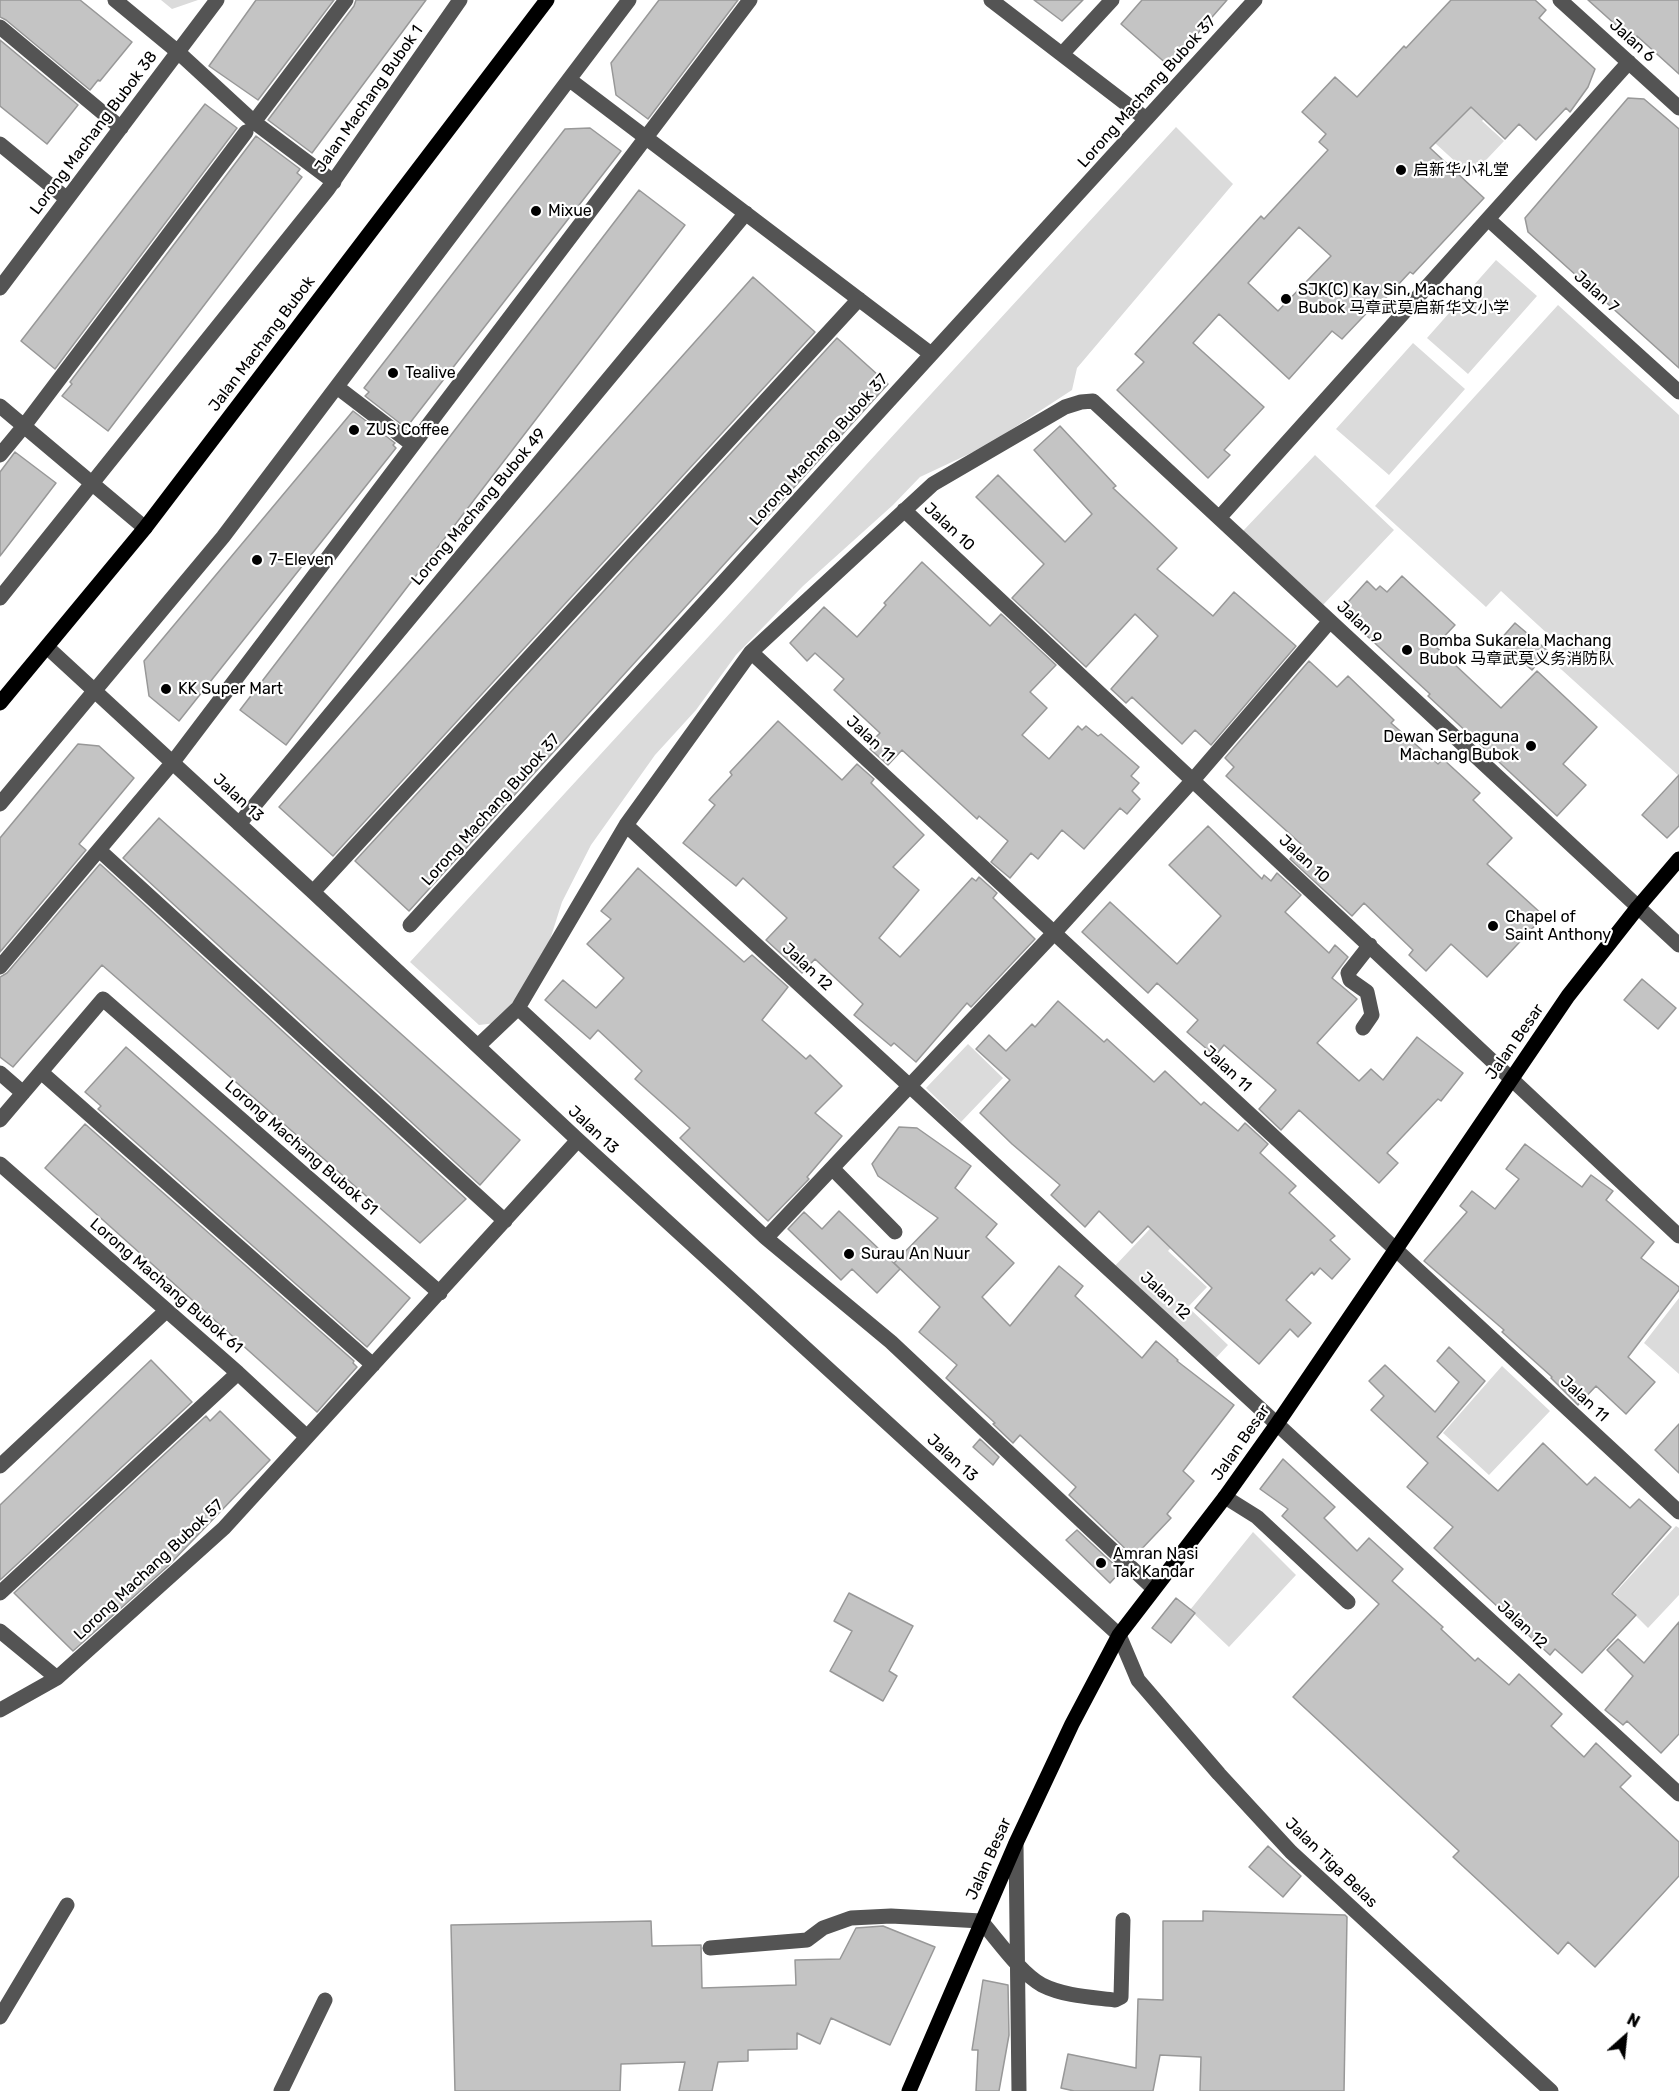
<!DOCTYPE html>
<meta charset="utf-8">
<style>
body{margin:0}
#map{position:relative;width:1679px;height:2091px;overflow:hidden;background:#fff;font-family:Rubik,sans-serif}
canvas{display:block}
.north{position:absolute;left:1595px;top:2007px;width:60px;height:60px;-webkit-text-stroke:4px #fff;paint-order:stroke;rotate:27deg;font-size:16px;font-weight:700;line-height:24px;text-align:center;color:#000}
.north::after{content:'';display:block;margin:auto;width:21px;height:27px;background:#000;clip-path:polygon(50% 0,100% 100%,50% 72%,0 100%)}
</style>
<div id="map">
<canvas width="1679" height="2091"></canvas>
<div class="north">N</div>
</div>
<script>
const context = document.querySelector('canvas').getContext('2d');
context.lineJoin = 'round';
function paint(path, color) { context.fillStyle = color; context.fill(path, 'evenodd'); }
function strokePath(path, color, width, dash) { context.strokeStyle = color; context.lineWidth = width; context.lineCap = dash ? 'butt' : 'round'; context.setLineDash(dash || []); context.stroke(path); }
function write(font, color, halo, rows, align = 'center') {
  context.font = font + ' Rubik,"Noto Sans SC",sans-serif'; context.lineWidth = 4.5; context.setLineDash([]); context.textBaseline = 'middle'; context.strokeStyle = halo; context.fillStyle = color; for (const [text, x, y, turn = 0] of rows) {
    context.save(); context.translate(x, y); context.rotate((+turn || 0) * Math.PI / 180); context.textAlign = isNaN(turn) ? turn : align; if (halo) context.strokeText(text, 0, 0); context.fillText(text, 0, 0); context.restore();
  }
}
paint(new Path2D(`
 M161,0H198L172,9Z
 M1458,71L1496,106L1482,121L1504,141L1471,176L1411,121Z
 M1176,127L1233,184L1077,368L1072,390L986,446L920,477L893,505L803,586L736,655L696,710L655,755L591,845L562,902L541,968L496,1023L479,1025L410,962Z
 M1496,260L1537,296L1468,374L1427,338Z
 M1558,305L1679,415V776L1552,661L1563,648L1501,591L1486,607L1375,506Z
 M1413,343L1465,389L1389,475L1336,429Z
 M1315,455L1394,530L1322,606L1243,531Z
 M968,1044L1003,1078L961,1122L926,1088Z
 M1179,1198L1199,1217L1168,1251L1207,1287L1188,1307L1228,1345L1213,1361L1113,1268Z
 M1679,1298V1374L1644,1343Z
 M1502,1366L1550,1411L1489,1475L1443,1433Z
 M1676,1526L1679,1528V1595L1648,1628L1614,1594Z
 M1253,1532L1296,1575L1229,1647L1190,1610Z`), '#dbdbdb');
const building = new Path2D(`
 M0,0H80L132,42L100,81L98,80L90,90L6,20L0,17Z
 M256,0H334L258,100L209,66Z
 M356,0H426L312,153L268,120L354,6Z
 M659,0H738L648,119L616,95L611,63Z
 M1034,0H1083L1062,21Z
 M1142,0H1227L1169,66L1121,24Z
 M1451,0H1535L1546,10L1539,18L1595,69L1588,87L1570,112L1566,108L1536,140L1519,124L1505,139L1471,107L1430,148L1484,198L1413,274L1410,272L1382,302L1379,300L1342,339L1332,331L1289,379L1219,314L1193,343L1264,407L1224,450L1230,455L1208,478L1117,390L1144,362L1135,354L1261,216L1264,219L1328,150L1319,142L1326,134L1302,112L1335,77L1357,97L1404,46L1406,48ZM1299,227L1331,256L1278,311L1248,283Z
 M1588,0H1679V74L1637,36L1631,43L1615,29L1617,26Z
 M0,40L78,105L47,144L0,106Z
 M1628,98L1644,99L1679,129V368L1528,232L1525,218Z
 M205,104L237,128L55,369L21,341Z
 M590,128L621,151L406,428L365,396L369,392L364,388L565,129Z
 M256,136L300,169L297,173L302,177L108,431L62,396L72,384L70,382Z
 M639,190L685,225L286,745L240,710Z
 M753,277L815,332L333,856L279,807Z
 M837,338L888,384L409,911L355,861Z
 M353,411L395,443L393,445L396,448L179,721L149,696L144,661Z
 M1060,426L1116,486L1113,488L1177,548L1157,569L1213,616L1234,592L1296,646L1211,745L1195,730L1182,744L1132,697L1126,703L1111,689L1158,636L1135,614L1086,667L1012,598L1044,564L976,497L998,475L1065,542L1092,514L1034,450Z
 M15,452L56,483L0,556V472Z
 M922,562L990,626L1001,614L1056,665L1030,692L1047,708L1022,735L1049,759L1078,726L1082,730L1086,726L1098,736L1101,734L1139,767L1131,776L1139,783L1132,791L1140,799L1127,814L1120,808L1084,849L1062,830L1038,859L1031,853L1010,878L991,862L1008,841L979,816L977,819L902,750L888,765L870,749L873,746L870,743L880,733L834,690L844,679L815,653L807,661L790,643L824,607L857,637L886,605L884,603Z
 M1402,576L1455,625L1435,646L1501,708L1537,671L1597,727L1563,764L1586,785L1557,816L1428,696L1430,694L1340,611L1367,581L1376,590L1380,586L1387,592Z
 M1515,623L1548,651L1532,670L1499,641Z
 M1309,661L1337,687L1348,676L1394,720L1391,723L1438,764L1443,759L1480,793L1473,800L1512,838L1487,864L1544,916L1487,977L1451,944L1426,971L1409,955L1413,950L1364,903L1352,916L1290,859L1302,845L1226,776L1234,767L1225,758Z
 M778,721L842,780L857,764L874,779L871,783L924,835L893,867L919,890L879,938L900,957L972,878L976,881L979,877L997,893L993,898L1035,939L971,1007L967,1003L916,1062L894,1043L891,1046L854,1015L863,1004L815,959L802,973L766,940L787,918L743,878L736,886L683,843L715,805L709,800L732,775L730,772Z
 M78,744L99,746L134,778L79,844L86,850L0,952V838Z
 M1679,775V826L1667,838L1642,815Z
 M159,818L520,1140L480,1185L123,858Z
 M1208,826L1262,879L1264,875L1271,881L1277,873L1301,895L1285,912L1329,953L1335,945L1348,957L1332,978L1357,999L1317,1043L1359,1081L1371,1069L1383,1080L1417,1037L1463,1073L1441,1101L1438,1099L1387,1153L1398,1163L1379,1183L1299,1110L1281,1130L1259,1109L1276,1090L1224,1045L1215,1056L1187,1032L1198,1020L1157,983L1148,993L1082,932L1110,902L1177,964L1221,916L1169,865Z
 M100,864L466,1199L420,1243L102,965L13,1067L0,1057V977L7,973Z
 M638,868L744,962L752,955L788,987L762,1020L806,1059L810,1055L842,1086L815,1113L842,1136L807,1177L809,1179L768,1221L680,1138L690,1128L635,1079L642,1071L598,1030L590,1039L545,1000L563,980L596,1008L624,978L587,944L611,919L601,911Z
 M1642,979L1676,1008L1658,1029L1624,1000Z
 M1058,1001L1104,1042L1107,1039L1154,1082L1165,1071L1201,1105L1204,1102L1238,1131L1245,1123L1268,1144L1260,1153L1296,1186L1289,1193L1335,1236L1330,1240L1350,1259L1332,1279L1320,1268L1314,1275L1312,1272L1286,1300L1311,1323L1298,1337L1290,1329L1259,1364L1195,1308L1212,1288L1148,1226L1132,1243L1099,1211L1085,1227L1051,1195L1060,1185L1012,1144L980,1113L1010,1080L976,1049L989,1035L1006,1051L1032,1024L1035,1027Z
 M126,1047L410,1298L367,1347L98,1109L101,1106L85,1092Z
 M85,1124L354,1361L353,1363L357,1367L317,1412L45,1168Z
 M899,1127L917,1128L971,1166L955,1188L997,1224L986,1237L1014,1263L982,1297L1010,1326L1059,1266L1083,1286L1075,1296L1142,1358L1156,1341L1178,1360L1177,1361L1234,1405L1183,1471L1194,1481L1167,1514L1171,1518L1134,1557L1069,1495L1076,1487L1020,1435L1013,1443L993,1424L995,1423L946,1378L957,1365L919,1332L940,1307L894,1263L938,1218L878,1176L872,1164Z
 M1525,1144L1582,1187L1591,1175L1613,1191L1606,1200L1654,1242L1641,1258L1679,1287V1290L1628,1357L1655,1382L1626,1414L1596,1386L1578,1405L1551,1378L1552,1377L1502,1332L1504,1330L1424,1261L1467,1212L1460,1206L1472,1191L1495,1209L1519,1179L1506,1169Z
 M839,1211L900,1269L877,1293L852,1269L841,1280L788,1229L804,1212L822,1229Z
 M1449,1347L1485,1381L1437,1437L1498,1491L1543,1443L1587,1485L1595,1477L1630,1508L1639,1499L1671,1527L1612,1594L1636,1615L1582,1673L1555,1649L1550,1655L1434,1548L1453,1527L1407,1487L1428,1463L1371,1410L1384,1396L1369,1381L1385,1365L1435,1412L1459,1382L1437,1361Z
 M151,1360L192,1402L0,1580V1505Z
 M220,1411L270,1460L168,1566L73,1651L14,1593L206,1416L210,1421Z
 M1679,1424V1473L1655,1450Z
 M980,1439L999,1457L993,1465L973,1447Z
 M1283,1459L1335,1507L1324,1518L1357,1551L1369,1538L1403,1569L1392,1581L1443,1627L1441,1629L1475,1661L1478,1658L1509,1685L1519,1674L1562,1714L1551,1726L1584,1757L1596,1743L1631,1776L1620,1787L1679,1842V1876L1595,1967L1568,1942L1558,1954L1453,1857L1459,1851L1293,1697L1379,1604L1282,1516L1288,1509L1260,1489Z
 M1077,1530L1121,1571L1110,1583L1066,1540Z
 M849,1593L913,1626L889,1671L897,1676L883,1701L830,1671L852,1631L834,1621Z
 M1176,1598L1195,1613L1171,1643L1152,1628Z
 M1679,1622V1734L1661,1753L1627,1721L1623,1725L1605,1710L1633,1676L1607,1650L1618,1639L1644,1663Z
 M1268,1846L1301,1876L1283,1897L1249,1867Z
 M1203,1911L1345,1915L1347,1917L1344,2091H1200L1201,2057L1160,2055L1153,2091H1074L1061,2088L1068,2054L1136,2068L1138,1999L1163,2000V1921H1203Z
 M651,1921L652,1946L701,1945L702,1988L796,1985L795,1960L840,1959L856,1928L883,1926L935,1947L890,2045L831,2018L820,2044L797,2033V2049L748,2050V2061L718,2062L712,2091H679L685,2062L621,2064L620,2091H455L451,1925Z
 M983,1980L1008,1985L1009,2035L999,2091H976L978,2050H972Z`);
paint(building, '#c4c4c4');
strokePath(building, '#989898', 1.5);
strokePath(new Path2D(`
 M115,0L178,52L254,122L334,182
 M991,0L1146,119
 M1560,0L1679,108
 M0,27L121,128
 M1062,54L1112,0
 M570,80L931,354
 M254,122L346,0
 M0,144L67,199
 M1488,219L1679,392
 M0,288L217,0
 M337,387L413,445
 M0,406L145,528
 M0,455L24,426L246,132
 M904,510L1679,1236
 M1219,518L1629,62
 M0,598L328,189L460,0
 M47,647L313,892L578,1140L1119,1635L1138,1680L1219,1774L1291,1852L1551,2091
 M751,652L1679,1512
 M0,804L223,537L629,0
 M239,824L746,213
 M626,825L1679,1794
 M99,850L505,1221
 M313,892L859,299
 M410,925L1255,0
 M0,967L173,762L750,0
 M518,1008L766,1238L891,1342L1153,1588
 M1363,1028L1372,1015L1367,992L1350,980L1348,973L1370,945
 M478,1046L518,1008L626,825L751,652L933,484L1065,407L1081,402L1093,401L1679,945
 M41,1072L373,1365
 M0,1073L23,1093
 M0,1120L103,999L440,1293
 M0,1164L238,1373L307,1437
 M832,1168L895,1232
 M766,1238L1054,933L1193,780L1330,621
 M0,1466L166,1311
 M1225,1497L1257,1517L1348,1602
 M0,1593L238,1373
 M0,1631L57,1678
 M0,1710L57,1678L224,1528L578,1140
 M1016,1843L1019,2091
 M710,1948L807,1940L823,1928L851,1918L891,1916L981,1921C997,1939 1021,1974 1042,1985C1064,1996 1090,1997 1115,2000L1121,1997L1123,1920
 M0,2017L67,1905
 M281,2091L325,2000`), '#545454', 15);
strokePath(new Path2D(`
 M0,703L145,528L547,0
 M909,2091L1016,1843L1072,1724L1119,1635L1225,1497L1277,1424L1568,996L1638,907L1679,859`), '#000', 15);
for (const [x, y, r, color] of [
 [1401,170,6,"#000"],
 [536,211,6,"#000"],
 [1286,299,6,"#000"],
 [393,373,6,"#000"],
 [354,430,6,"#000"],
 [257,560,6,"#000"],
 [1407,650,6,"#000"],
 [166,689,6,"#000"],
 [1531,746,6,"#000"],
 [1493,926,6,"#000"],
 [849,1254,6,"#000"],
 [1101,1563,6,"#000"]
]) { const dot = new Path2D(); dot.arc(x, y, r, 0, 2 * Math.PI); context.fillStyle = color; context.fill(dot); strokePath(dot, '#fff', 2); }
write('16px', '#000', '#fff', [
 ["Jalan 6",1632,41,42],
 ["Lorong Machang Bubok 37",1147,92,-48],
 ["Jalan Machang Bubok 1",369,99,-55],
 ["Lorong Machang Bubok 38",94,133,-53],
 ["Jalan 7",1596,292,42],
 ["Jalan Machang Bubok",262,344,-53],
 ["Lorong Machang Bubok 37",819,450,-48],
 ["Lorong Machang Bubok 49",479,507,-50],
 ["Jalan 10",949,527,43],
 ["Jalan 9",1359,623,43],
 ["Jalan 11",870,739,43],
 ["Jalan 13",238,798,43],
 ["Lorong Machang Bubok 37",491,810,-48],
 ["Jalan 10",1304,859,43],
 ["Jalan 12",807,967,43],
 ["Jalan Besar",1515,1042,-55],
 ["Jalan 11",1227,1069,43],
 ["Jalan 13",593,1130,43],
 ["Lorong Machang Bubok 51",301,1148,41],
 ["Lorong Machang Bubok 61",166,1286,41],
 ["Jalan 12",1165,1296,43],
 ["Jalan 11",1584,1399,43],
 ["Jalan Besar",1241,1443,-55],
 ["Jalan 13",952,1458,42],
 ["Lorong Machang Bubok 57",149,1570,-43],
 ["Jalan 12",1522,1625,43],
 ["Jalan Besar",989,1859,-66],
 ["Jalan Tiga Belas",1331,1863,44]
]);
write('16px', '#000', '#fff', [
 ["启新华小礼堂",1413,170],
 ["Mixue",548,211],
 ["SJK(C) Kay Sin, Machang",1298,290],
 ["Bubok 马章武莫启新华文小学",1298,308],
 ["Tealive",405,373],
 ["ZUS Coffee",366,430],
 ["7-Eleven",269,560],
 ["Bomba Sukarela Machang",1419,641],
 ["Bubok 马章武莫义务消防队",1419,659],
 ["KK Super Mart",178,689],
 ["Dewan Serbaguna",1519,737,"right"],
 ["Machang Bubok",1519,755,"right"],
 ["Chapel of",1505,917],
 ["Saint Anthony",1505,935],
 ["Surau An Nuur",861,1254],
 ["Amran Nasi",1113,1554],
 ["Tak Kandar",1113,1572]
], 'left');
</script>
